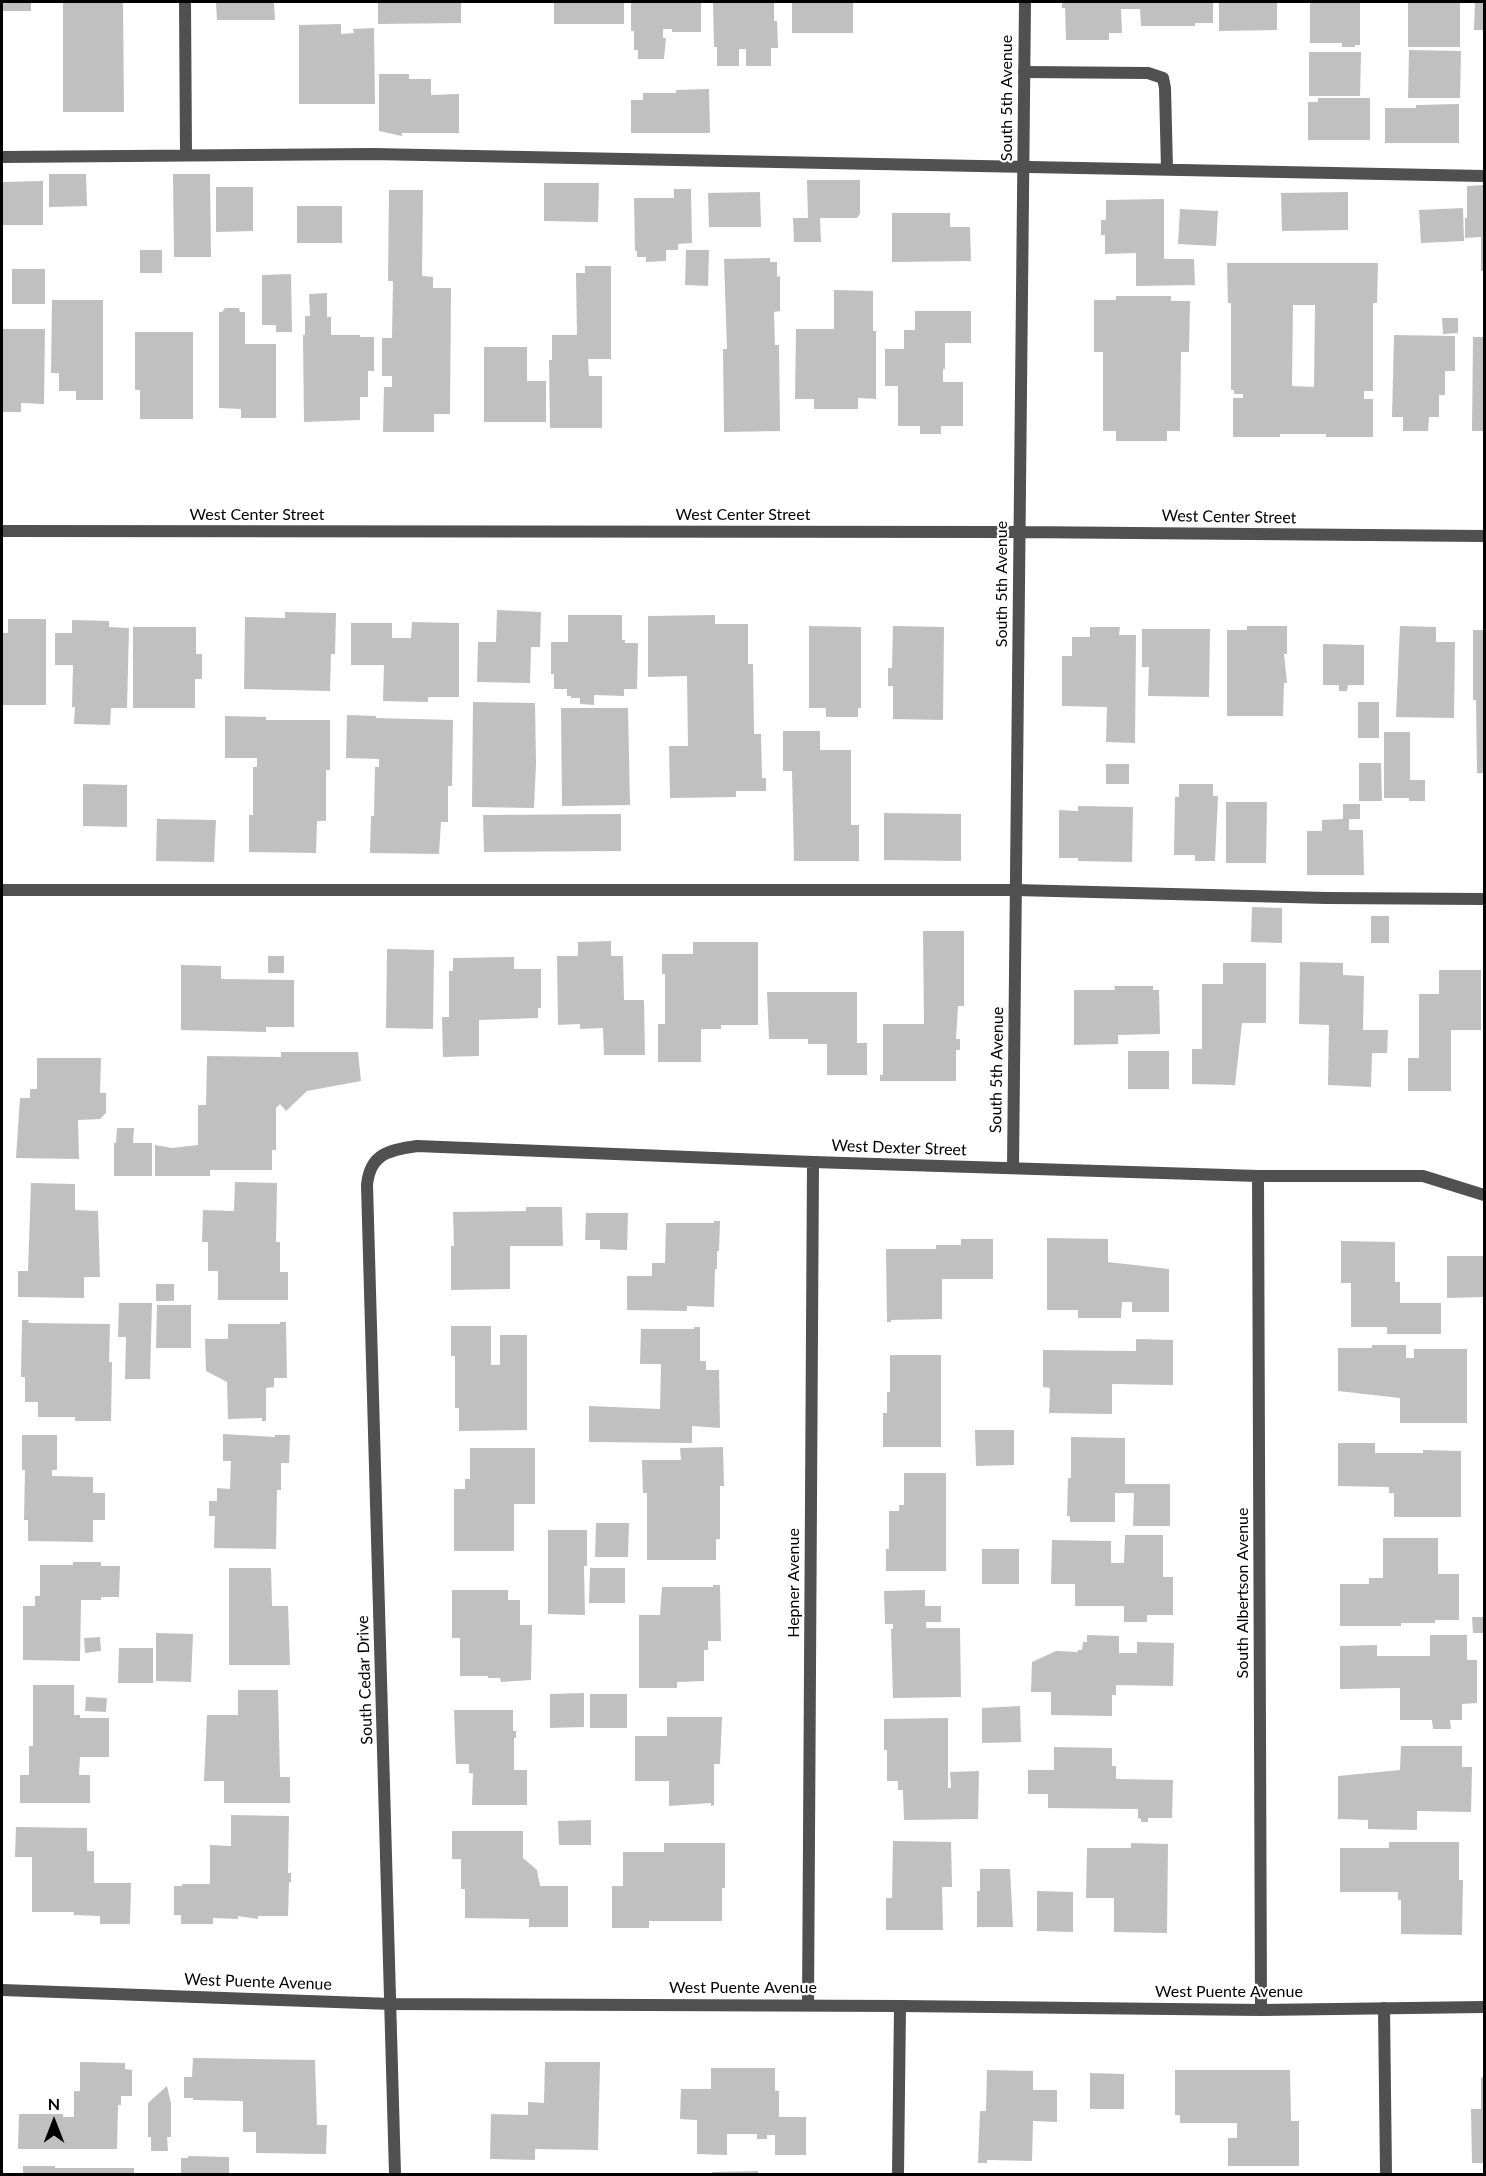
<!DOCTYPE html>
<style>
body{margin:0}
#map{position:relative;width:1486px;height:2176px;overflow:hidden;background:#fff;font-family:Lato,sans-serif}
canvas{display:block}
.frame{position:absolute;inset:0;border:3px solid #000;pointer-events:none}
.north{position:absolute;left:24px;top:2092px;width:60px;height:60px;-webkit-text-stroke:4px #fff;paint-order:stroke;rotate:0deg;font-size:16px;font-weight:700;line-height:24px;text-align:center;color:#000}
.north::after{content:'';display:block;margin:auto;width:21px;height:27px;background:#000;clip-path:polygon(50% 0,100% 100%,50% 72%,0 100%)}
</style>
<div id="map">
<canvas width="1486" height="2176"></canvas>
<div class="frame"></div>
<div class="north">N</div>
</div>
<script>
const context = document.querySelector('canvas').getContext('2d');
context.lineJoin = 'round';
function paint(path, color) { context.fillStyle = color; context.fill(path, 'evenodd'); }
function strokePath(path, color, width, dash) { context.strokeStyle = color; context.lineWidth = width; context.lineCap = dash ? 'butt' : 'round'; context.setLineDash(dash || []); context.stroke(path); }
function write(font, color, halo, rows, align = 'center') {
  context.font = font + ' Lato,sans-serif'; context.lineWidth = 4.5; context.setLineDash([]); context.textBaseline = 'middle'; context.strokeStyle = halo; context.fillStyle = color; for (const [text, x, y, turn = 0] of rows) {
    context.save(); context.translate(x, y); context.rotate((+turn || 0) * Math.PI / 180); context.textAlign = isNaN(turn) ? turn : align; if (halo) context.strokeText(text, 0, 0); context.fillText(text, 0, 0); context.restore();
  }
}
paint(new Path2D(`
 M2,2H31V11H2Z
 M63,2H123L124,112H63Z
 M216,2H274L275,20H217Z
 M378,2H461V23L378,24Z
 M554,2H624V24H554Z
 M631,2H701V32H672V29H663V38H666L664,59H638V50H634V31H631Z
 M716,2H774V21H777L778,48H771V66H746V49H739V66H717V47H714L713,3Z
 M792,2H853V33H792Z
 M1062,2H1213V23H1195V26H1141L1140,9H1121L1122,33H1109V40H1066L1065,8H1062Z
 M1219,2H1277V30L1219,31Z
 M1310,2H1360V45H1355V47H1342V43H1310Z
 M1408,2H1460V47H1408Z
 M1475,2H1484V30H1474Z
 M341,24V34L354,33L353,29L374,28L375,104H299V25Z
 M1409,50L1461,51L1460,98H1408Z
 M1309,52H1361L1360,96H1309Z
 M379,74H409V79H431V95L459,94V133H402V136L379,131Z
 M709,89L710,133H631V100H643V93H676V90Z
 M1318,98H1370V140H1308V102H1318Z
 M1459,104V143H1385V108H1416V105Z
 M49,174H86L87,206L49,207Z
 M173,174H210L211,257H174Z
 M807,180H860V214L857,218H820L821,242H794L793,218H808Z
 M43,181V225H2V182Z
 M544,183H599L598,222L544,221Z
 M1484,185V271H1481V237L1465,238V218H1467V186Z
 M216,187H253V231L216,232Z
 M674,189H691L692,243L678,244V250H666V261L646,262V257H637V251H635L634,198H674Z
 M389,190H423L422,276L433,277V288H451L450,414H434V432H383L384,387H392V376H382V338H392L393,281H388Z
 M760,192L761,227H709L708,193Z
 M1348,192V230L1282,231L1281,193Z
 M1164,199V259H1194L1195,285L1136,286V253L1105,254V235H1101V220H1106V200Z
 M297,206H342V243H297Z
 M1463,208L1464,241L1421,243L1419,210Z
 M1180,209L1218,211L1216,246L1178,244Z
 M892,213H950V227H970L971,261L892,262Z
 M140,250H162V273H140Z
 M686,250H709L708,286L685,285Z
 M770,258V262H777V277L780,276V311L774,312L775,345H779L780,431L724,432L723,349H727L724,259Z
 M1227,263H1378L1377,303H1373V391H1364V399H1373V437H1326V434H1280V437H1233V398H1243V394H1234V390H1231V303H1228ZM1293,305H1315L1314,387L1292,386Z
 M585,266H611V359H588L589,376H602V428H550L549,360H552V335H577L576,273H585Z
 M12,269H45V304H12Z
 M291,274L292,332H276V325H262V275Z
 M834,290L873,291V331H876V399L858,398V409H814V399H795L796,329H834Z
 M327,293V317H331V335H360V337H374V371H368V397H360V420L304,422L303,335H305V316H310L309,294Z
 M1116,296H1171V301H1190L1189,352H1181L1180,431H1167V441H1116V431H1103V352H1094V300H1116Z
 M52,300H103V400H76V391H59V373H51Z
 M225,308H239L240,312H245V344H276V418H241V409L219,408V312H222Z
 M915,311H971V343H945V369H943V382H963V426H941V434H920V426H898V386H885V349H904V330H915Z
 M1442,318H1458V333L1443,334Z
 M2,329H45L44,404L21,403V412H2Z
 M135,332H193V419H140V390H135Z
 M1394,335L1455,336V371H1445V395H1439V417H1429L1428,431H1403V417H1392Z
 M1473,337H1484V431H1472Z
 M484,347H527V381H546V422H484Z
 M497,610L541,612L540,647H531L530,683L477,682L478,642H496Z
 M285,612L336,613L335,654H331L330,691L244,689L245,617L285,618Z
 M568,615H622V640H625V643H638L637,689H624V696L594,695V705L580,704V698H571V696H567V689H554V674H551V642H568Z
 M715,615V624H748V664H753L754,734H761L762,778H766V791H736V797L670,798L669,746H688L687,676L648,677V616Z
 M8,619H46V705H2V633H8Z
 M72,620L109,621V627L129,628L127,708H111L110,725L74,724L75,707H72L73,665H55V633H72Z
 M412,622L459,623V697H428V702L383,701L384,665H351V623H392V638H411Z
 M809,626L861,627V708H858V717H826V708H809Z
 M893,626L944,627L943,720L893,719V686H888V668H892Z
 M1247,626H1287V654H1284L1287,683H1284L1283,716H1227V630H1247Z
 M1400,626L1436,627V642H1455L1454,718L1396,717Z
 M133,627H196V654H202V679H195V708H133Z
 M1090,627H1120L1119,635H1136L1135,743L1106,742L1107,707L1062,706V656H1072V637H1090Z
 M1142,629H1210L1209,697L1148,696L1149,667H1142Z
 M1473,630H1484V773H1477L1476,700H1473Z
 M1323,644L1364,645V685H1348L1347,691H1339V685H1323Z
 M473,702L535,703L536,764L534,808L472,807Z
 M1358,702H1379V738H1358Z
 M561,708H628L630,805L562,806Z
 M347,715L376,716V718L453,720L452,786H448V822H441L439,854L370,853L371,816H374L375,767H379V759L346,758Z
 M225,716L266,717V720H330V770H326V821H317L316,853L249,852V815H253V767H257V758H225Z
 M783,731H820V750H851V825H859V861H794L792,771H783Z
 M1384,732H1410V780H1425V801H1409V798H1384Z
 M1359,763H1381L1382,801H1359Z
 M1106,764H1129V784H1106Z
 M83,784L127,785V827L83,826Z
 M1179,784H1213V796H1218L1215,861H1195V855H1174L1175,797H1179Z
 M1226,802H1267L1266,863H1226Z
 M1343,804H1360V819H1349V830H1363L1364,875H1307V831H1322V820L1343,819Z
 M1078,806L1133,807L1132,862L1078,861V858H1059V810L1078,811Z
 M884,813L961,814V861L884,860Z
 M621,814V851L484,852L483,815Z
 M157,819L216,820L214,862L156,861Z
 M1252,907L1282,908V943L1251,942Z
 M1371,916H1389V943H1371Z
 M923,931H964V1006H958L956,1039H960V1050H956V1081H880V1075H883V1024H924Z
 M611,941V956H623L624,1000H644L645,1055H604L603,1028L580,1029V1024L558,1025L557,956H578V942Z
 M693,942H758V1025H721V1029H701V1062H658V1024H665V974H662V954H693Z
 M387,949L434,950L433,1029L386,1028Z
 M268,956H284V973H268Z
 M514,957V969H541V1008H538V1018L479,1020V1056L443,1057L442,1017H449V971H453V958Z
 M1300,962L1343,963V975L1364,976L1363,1030H1388L1387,1053H1372L1371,1087L1328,1085L1329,1025L1299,1024Z
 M1223,963H1266V1023H1242L1235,1085L1192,1084V1049H1202V984H1223Z
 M181,965L221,966V979L294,980V1027H266V1032L181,1030Z
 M1439,970H1481V1030H1451V1091H1408V1058H1419V994H1439Z
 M1114,986H1153V990H1159L1160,1034L1118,1035V1044L1074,1045V990H1115Z
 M767,992H857V1043H867V1075H827V1044H808V1039H769Z
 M1128,1051H1169V1089H1128Z
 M281,1052H358L361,1081L307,1091L286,1111L280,1104L276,1108V1150H272V1170H210V1176H155V1145L172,1148L198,1145V1105H206L207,1056L281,1057Z
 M37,1058H101L100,1093H106V1113L100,1119L78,1120L79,1159L16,1158L20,1098H30V1089H37Z
 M117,1128H134L133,1143H152V1176H114V1143H116Z
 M235,1182L277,1183L276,1242H280V1272H288V1300H218V1271H208V1242H202L203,1210L234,1211Z
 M31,1183L75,1184V1210L98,1211L100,1277H84V1298L18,1297V1271H28Z
 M526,1207H562L563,1246H510V1289L451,1290V1246H454L453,1212L526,1211Z
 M586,1213H628L627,1250L600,1249V1240H585Z
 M714,1221H720L719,1251H717V1269H715L714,1307L687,1306V1311L627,1310V1276H652V1263H665L666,1223H714Z
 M1047,1238L1108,1239V1262L1169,1269V1312H1132V1302H1122L1121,1318H1078V1310H1047Z
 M961,1239H993V1279H942V1319L891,1320V1322H887L886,1249H936V1245H961Z
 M1341,1241L1395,1242V1282H1400V1303H1441V1334H1387V1327H1351V1283H1341Z
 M1447,1256H1484V1297L1447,1298Z
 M156,1284H174V1301H156Z
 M119,1303H152L150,1379H125L126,1337H118Z
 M157,1305H191V1348H156Z
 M22,1320H29L28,1323L110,1324L109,1362H112L111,1421H75V1417H38V1402H25V1377H21Z
 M280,1322H286L287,1378H274V1387L266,1388V1421H262V1418L228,1419L227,1382L206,1371L205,1339H228V1324H280Z
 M451,1326H491V1365H500V1335H527V1430L459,1431V1408H455V1356H451Z
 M694,1327H700V1361H706V1370H719L720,1428L692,1426V1443L589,1442V1406L660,1409L661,1364H640L641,1329H694Z
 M1136,1339L1173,1340V1385L1112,1384V1414L1049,1413L1050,1388L1043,1387V1350L1136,1351Z
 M1372,1345H1406V1358H1414V1349H1467V1423H1400V1398L1338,1391V1348H1372Z
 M890,1355H941V1447H883V1413H887V1392H890Z
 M975,1430H1014V1465L976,1466Z
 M223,1434L275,1437V1435H290L289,1463H281V1490H277L276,1549L214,1548L215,1516H209V1501H217V1488L230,1489L231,1461H223Z
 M22,1435H57V1470H52V1476L93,1477V1493H105V1520H93V1542L28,1541V1520H24L25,1470H22Z
 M1071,1437L1125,1438V1484H1170V1526H1133L1134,1493H1115V1522H1070V1516H1067L1068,1478H1071Z
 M1338,1443H1375V1453H1423V1450L1461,1451V1517H1394V1493H1389V1487L1338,1486Z
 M723,1447L724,1486H720V1539H716V1560H647V1493H643L642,1460H681L680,1448Z
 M470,1448H535V1504H514V1551H454V1489H465V1479H470Z
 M904,1473H946V1571H886V1549H889V1511H899V1505H904Z
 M596,1523H629L628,1557H595Z
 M548,1530H587V1566H584L585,1615L548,1614Z
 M1125,1535H1163V1577H1173V1615H1147V1622H1124V1606H1075V1584H1051L1052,1540L1111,1541V1563H1124Z
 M1383,1538H1438V1574H1459V1620H1435V1623H1401V1626H1340V1584H1369V1578H1383Z
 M982,1549H1019V1584H982Z
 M73,1562H101V1566H120L119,1597H101V1600H81L80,1661L23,1660V1606H35V1596H40V1565H73Z
 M229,1568H271L272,1606H288L290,1665H229Z
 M590,1568H625V1603H589Z
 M713,1585H720L721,1641H708V1650H704V1681L677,1682V1688H639V1615H660L662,1587H713Z
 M452,1590H508V1600H520V1625H532L531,1680L501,1682L500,1678H488V1676H460V1638H452Z
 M925,1590V1606H941V1622H926V1628H960L961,1697L893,1698L891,1629H893V1624H885L884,1591Z
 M1472,1617H1484V1633H1473Z
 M156,1633L193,1634L191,1682L156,1681Z
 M1087,1635L1119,1636V1653H1137V1642L1174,1643L1173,1686L1116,1685V1695H1112V1716L1051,1715V1692H1031L1032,1662L1056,1651L1078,1652V1650H1082L1083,1642H1087Z
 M1430,1635H1467V1660H1477V1703L1462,1704V1720H1450L1451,1729H1433L1432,1720H1400V1688L1340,1689V1646L1377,1645V1656H1430Z
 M100,1637L101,1651L85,1653L84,1638Z
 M119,1648H153V1683H118Z
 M33,1685H74V1715H80V1718H109V1757H80L79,1775H90V1803H20V1775H29V1746H33Z
 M238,1690H278L280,1777H290V1803H224V1781H204L207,1715H238Z
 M584,1693V1727L550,1728V1694Z
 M590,1694H627V1728H590Z
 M86,1697L107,1698L106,1712L85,1711Z
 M1020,1706L1021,1742L982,1743V1708Z
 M454,1710H513V1731H516V1738H514V1770H527V1805H472L473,1773H469V1764H456Z
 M667,1717H722L720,1764H714V1805L711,1806V1803L669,1806V1781H635V1736H667Z
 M948,1718V1788H951L950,1772L979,1771L978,1819L904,1820L903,1790H898V1781H887V1750H884V1719Z
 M1401,1746H1462V1767H1472L1471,1812L1417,1811V1830L1368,1829V1820L1338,1819V1776L1400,1770Z
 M1054,1747L1112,1748V1766H1116V1779L1173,1780L1172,1818H1148V1822H1141V1819L1138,1818V1809L1048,1808V1794H1028V1770H1054Z
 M231,1815L289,1816L288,1873H291V1883L289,1882L288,1916H258V1919L238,1916V1919L213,1918V1924H181V1915H174V1886H182V1884H210V1845L231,1846Z
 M591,1820V1845H559L558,1821Z
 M16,1827L87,1828V1851H94V1883H131L130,1924H100V1916L74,1915V1912H32V1857H15Z
 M452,1831H523V1858L537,1870L540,1886H568V1927H529V1919L465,1918V1889H461V1859H452Z
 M893,1841L951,1842L952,1887H942L943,1930H886V1898H892Z
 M1389,1842H1459V1880H1463L1462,1935L1401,1934V1900H1398V1892H1340V1848H1389Z
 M664,1843H725V1888H722V1921H649V1928H612V1886H623V1852H664Z
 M1131,1843L1168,1844L1167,1933L1114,1932V1898H1086L1087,1848H1131Z
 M980,1869H1010L1013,1927H977V1891H980Z
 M1037,1891L1073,1892V1932L1037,1931Z
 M193,2058L315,2060L317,2125H327L326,2154L256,2153V2132H243V2101L193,2100V2098H184V2077H192Z
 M80,2062L125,2063V2069L132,2070V2096H121V2105H118L117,2149H18L19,2114H63V2117H74V2091H80Z
 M545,2062H600L598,2150L535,2149V2160L490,2159L491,2114L528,2115V2102L544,2103Z
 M711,2068H775V2091H779V2117H806V2155H775V2135H767V2139H757V2134H727V2155L697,2154V2120L680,2119L681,2089H711Z
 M987,2070L1033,2071V2090H1057V2122L1033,2121L1032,2161L987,2160V2163H978L980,2111H986Z
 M1175,2070H1290L1291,2121H1299V2166H1228V2138H1237V2123H1180V2115H1175Z
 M1090,2073L1124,2074V2109H1090Z
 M1481,2077L1484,2078V2163H1472L1471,2109H1481Z
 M167,2086L171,2103V2137H167L168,2151H151V2137H148V2103Z
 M188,2156L229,2157V2174H181V2158H188Z
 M23,2166H55V2168H134V2174H23Z
 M758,2171V2174H712V2172Z`), '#c0c0c0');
strokePath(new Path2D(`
 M185,2L186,155
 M1024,72L1148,73L1163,78L1165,88L1167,169
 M2,157L373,154L1484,176
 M2,890H1016L1327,898L1484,899`), '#505050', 12);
strokePath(new Path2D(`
 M2,531L1018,532L1484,536
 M1013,1167L1025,2
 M1258,1176L1261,2010
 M808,2005L813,1162
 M1384,2008L1386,2174
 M395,2174L367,1185C370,1153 390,1150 417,1146L813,1162L1258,1176H1423L1484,1195
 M898,2174L900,2006`), '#505050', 12);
strokePath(new Path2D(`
 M2,1990L391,2004L900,2006L1261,2010L1484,2007`), '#505050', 12);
write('16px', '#000', '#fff', [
 ["South 5th Avenue",1007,98,-90],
 ["West Center Street",257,515],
 ["West Center Street",743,515],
 ["West Center Street",1229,517,1],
 ["South 5th Avenue",1002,584,-90],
 ["South 5th Avenue",997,1070,-89],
 ["West Dexter Street",899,1148,2],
 ["Hepner Avenue",794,1583,-90],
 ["South Albertson Avenue",1243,1593,-90],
 ["South Cedar Drive",365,1680,-92],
 ["West Puente Avenue",258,1982,2],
 ["West Puente Avenue",743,1988],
 ["West Puente Avenue",1229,1992]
]);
</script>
